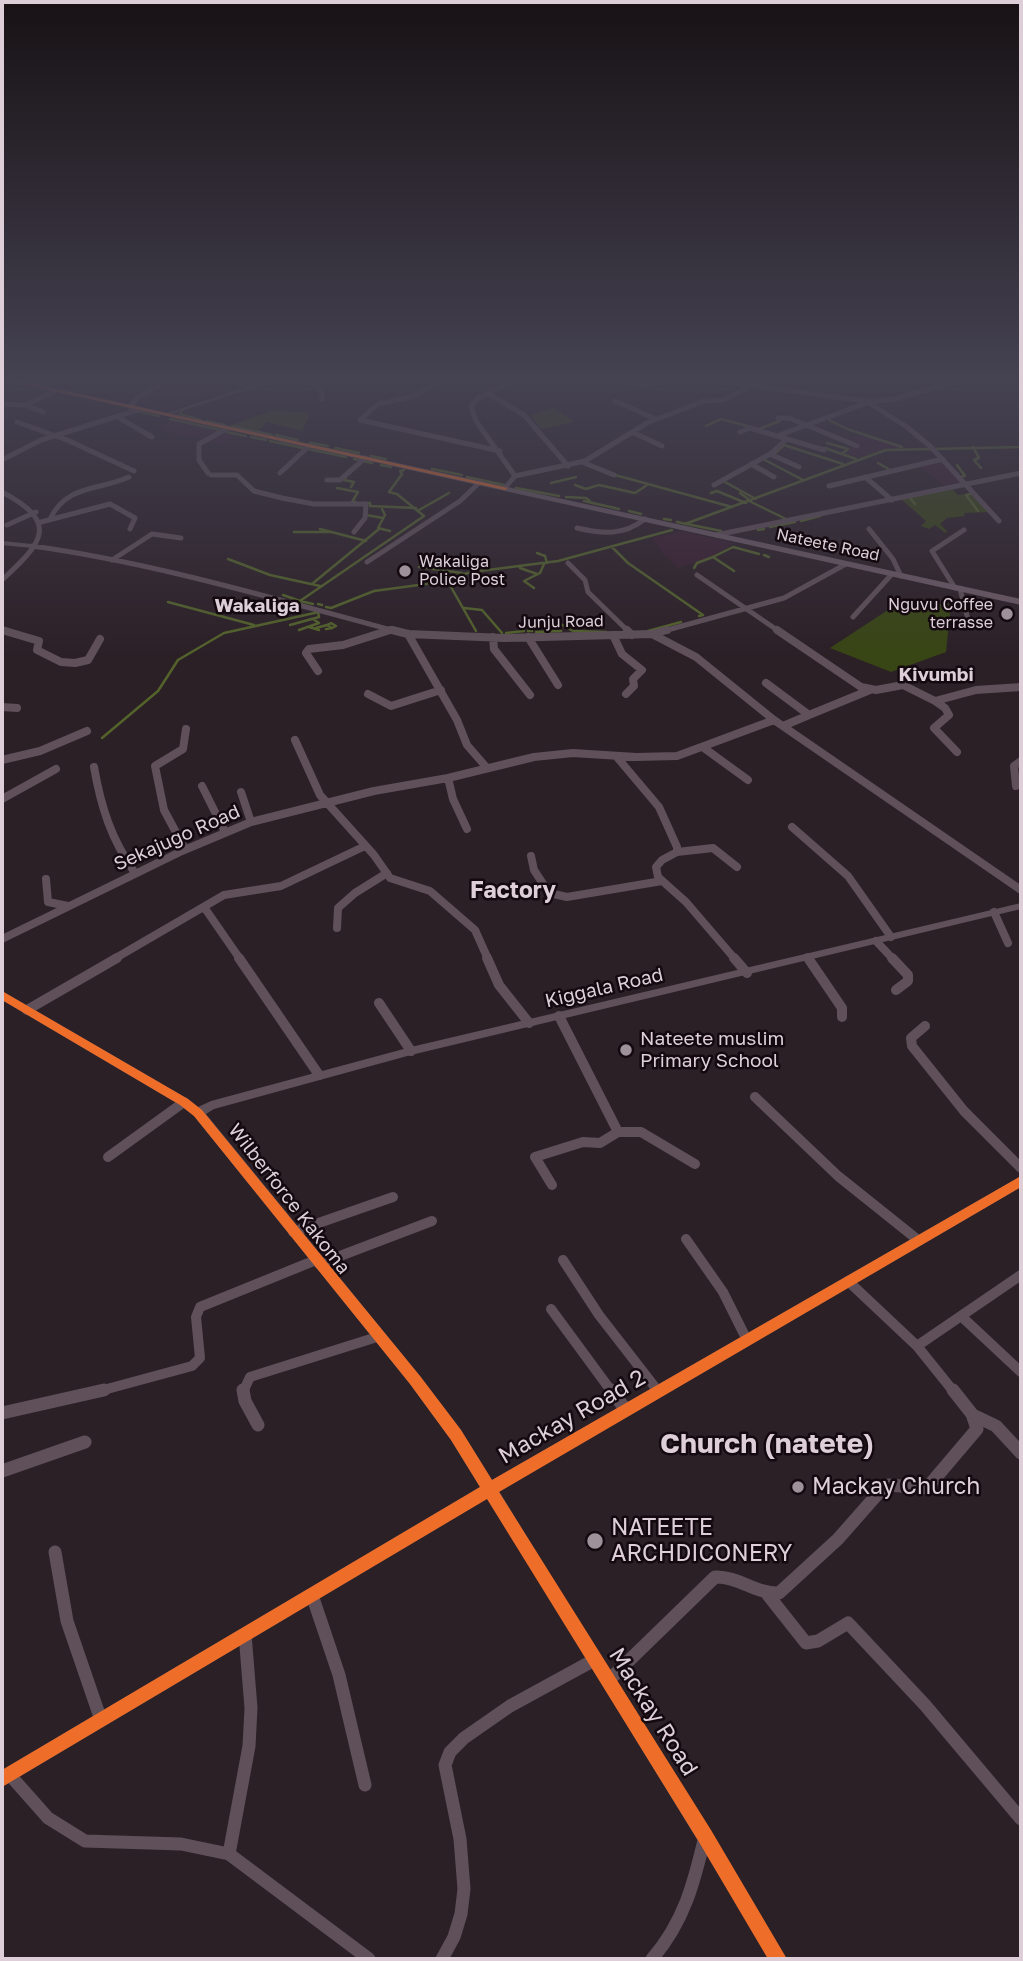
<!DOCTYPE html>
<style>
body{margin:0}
#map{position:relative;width:1023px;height:1961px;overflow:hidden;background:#2c2027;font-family:"Golos Text",sans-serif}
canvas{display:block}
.frame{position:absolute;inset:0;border:4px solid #ddced7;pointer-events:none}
</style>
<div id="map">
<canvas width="1023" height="1961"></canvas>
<div class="frame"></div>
</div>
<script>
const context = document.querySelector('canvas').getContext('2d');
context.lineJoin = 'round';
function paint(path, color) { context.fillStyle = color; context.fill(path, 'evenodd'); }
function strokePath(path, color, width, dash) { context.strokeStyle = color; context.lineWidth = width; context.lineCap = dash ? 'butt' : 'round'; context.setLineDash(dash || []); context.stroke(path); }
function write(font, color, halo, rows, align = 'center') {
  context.font = font + ' "Golos Text",sans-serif'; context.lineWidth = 5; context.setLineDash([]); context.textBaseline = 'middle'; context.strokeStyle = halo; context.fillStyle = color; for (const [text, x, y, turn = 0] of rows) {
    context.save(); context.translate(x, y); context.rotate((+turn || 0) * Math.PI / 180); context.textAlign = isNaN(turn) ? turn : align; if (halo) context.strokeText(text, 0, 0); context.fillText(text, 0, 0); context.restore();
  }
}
paint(new Path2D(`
 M179,382H215L226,392L165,411L127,402L158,384L172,389Z
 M170,417L223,430L241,433L221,445L190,435L185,438L159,427L170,421Z
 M863,434L875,436L903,448L861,458L840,452L854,445L846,441Z
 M943,461L966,483L947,488L917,465Z
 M682,531L734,543L713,557L678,568L663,554L652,538Z`), '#391f30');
paint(new Path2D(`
 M554,408L574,422L541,429L531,415Z
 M273,410L310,413L302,431L267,422L259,430L232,425Z
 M952,489L958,495L973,493L989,512L964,513L965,516L947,518L940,524L947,531L945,533L935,525L929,529L921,526L926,521L901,499Z
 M897,604H951L946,652L891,672L830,648Z`), '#384514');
strokePath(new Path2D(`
 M251,388L271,382
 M138,411L159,416
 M182,411L180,414L201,420
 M170,419L221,430
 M829,420L847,429L902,447
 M206,421L225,425
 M232,426L272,435
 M706,426L721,419L751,427
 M759,429L780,421
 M227,432L246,436
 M276,435L298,440
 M251,437L266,440
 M270,441L303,448
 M310,443L328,446
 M827,443L848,449L843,453
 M973,447L979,458L974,460L981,468
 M335,448L359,453
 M825,448L856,459
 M308,449L346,457
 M774,454L784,445L843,464
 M371,456L386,459
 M354,459L372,463
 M765,460L803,480
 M878,463L892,471
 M381,465L391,467
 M957,465L965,476L960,477
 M432,469L462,475
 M615,475L732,507
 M346,477L344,480L354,482L351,487
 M467,477L504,485
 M723,481L756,499
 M551,483L576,477
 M575,485L586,489L599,485L635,493L647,485
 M337,488L358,492L352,502H356
 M516,488L559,496
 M711,493L717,491L746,503
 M740,493L751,501
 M974,493L966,495L978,511
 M566,497L586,498L590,501
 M910,498L915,504
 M584,501L619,509
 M749,501L788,520
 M364,503H370V506L416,508
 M382,509L385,515L378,528L390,531
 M419,510L449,493
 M629,511L641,514
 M366,515L383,518
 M664,519L671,520
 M801,521L820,516
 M677,522L721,531
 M685,524L886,450L1021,447
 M770,527L795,522
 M320,529L366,541
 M758,530L764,529
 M294,532H330
 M612,547L628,563L703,615L699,616
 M537,553L545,556L547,563
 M764,555L769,557
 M713,557L733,547L759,554
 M228,559L270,575L320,586
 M419,567L462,573
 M520,568L537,574
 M694,568L697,563L713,557L734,571
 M447,580L476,631
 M312,584L379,529
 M534,588L524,581L540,573L544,564
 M283,595L300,601
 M168,602L254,625
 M313,604L300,601L424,516L397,494L389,492L402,474L400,471L404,470
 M318,604L322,605
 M326,607L331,608L374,591L426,584L472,572L558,561L672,530
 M464,608L482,610L502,633
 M555,621L573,631L606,632
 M290,625L319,617L318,612
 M327,625L331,623L336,626L332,628
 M309,627L319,630
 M316,628L327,625L332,628L326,629
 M299,630L319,623L313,619
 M528,631H532
 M648,631L681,622
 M536,632L561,631
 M506,633L524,631
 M102,738L158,691L178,660L224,633L319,612`), '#53632a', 2.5);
strokePath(new Path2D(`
 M239,382L246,388
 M312,382L322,392V399
 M438,382L414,396L378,404L360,420L500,451
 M626,382L646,386L657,382
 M725,382L866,401L907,427L931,447L999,521
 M505,385L478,398L471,406L476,421L515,476L505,488
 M487,393L524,415L568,466
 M615,401L656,419
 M4,404L26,405
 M130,407L139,396L158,386
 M43,412L26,405L55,391
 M116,416L152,437
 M778,418H789L857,446
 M17,422L67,440L134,471
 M632,432L662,446
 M740,432L750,428L824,450
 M777,436L869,402L894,399L955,382
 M770,454L799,467
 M2,460L41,440L141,409
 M582,462L614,475
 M751,464L774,477
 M208,473L199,460V444L228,428
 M280,473L309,446
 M211,475H237L254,491L282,498L314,504H366L365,518L354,532
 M515,476L585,461L647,423L704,401L723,400L748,387
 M865,477L892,500
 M327,480H340L365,458
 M714,485L770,454L787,439
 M829,486L943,459
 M2,492C61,523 42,543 2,580
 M50,519C67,484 98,491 129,477
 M41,522L110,504L135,518L130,529
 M7,525L36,512
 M577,528C603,534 623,536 645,519
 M869,529L893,559L901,576
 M716,535L1021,473
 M32,546C156,563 278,600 399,632
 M112,560L152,534L181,538
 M367,562L460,501L480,482
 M568,563L585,580L588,592L629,632
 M697,575L780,632
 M955,588L932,551L964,530
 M960,589L970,627
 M853,617L892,574
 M2,630L8,632
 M385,632L393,629
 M660,632L784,598L846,564`), '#5f5059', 5);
strokePath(new Path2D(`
 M2,630L39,641L37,650L61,662L75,663L88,660L100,639
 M392,630L408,634L505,638L652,634L696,657L774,720L1021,890
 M627,630L632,635
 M777,630L861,687L876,690L903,685L935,701L976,690L1021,687
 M408,634L457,720L467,745L487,768
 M652,634L667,630
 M613,635L622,654L642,670L633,679L634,686L626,694
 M493,637L494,649L530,695
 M528,637L558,685
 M318,671L306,653L309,649L343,645L390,630
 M766,683L809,715L783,726
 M368,694L391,706L441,690
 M935,701L945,708L949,715L934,728L957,752
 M2,707L17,708
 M809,715L870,690
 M295,740L320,795L374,855L390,878L430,891L475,930L488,959
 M704,748L748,780
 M616,756L659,807L677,847V852L662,860L656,867L658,877L686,902L735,959
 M2,760L40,751L87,731
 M94,767C101,807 111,839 135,873
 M448,778L453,799L467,829
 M202,786L225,832
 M1016,786L1014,766L1021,761
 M241,792L251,822
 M2,799L56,769
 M792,827L848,876L891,937
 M185,849L164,810L155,766L183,749L186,729
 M677,852L713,848L737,867
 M531,856L534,870L549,893L567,897L662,881
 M46,879L48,902L68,906
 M204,907L240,959
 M994,912L1008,943
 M337,928L338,908L355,893L387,873
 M2,939L182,851L251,822L374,791L448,778L534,757L573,753L636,757L677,756L774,720
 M876,941L893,959
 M114,959L224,895L281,886L365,846`), '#5f5059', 8);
strokePath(new Path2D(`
 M239,958L319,1075
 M487,958L499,985L529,1023
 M734,958L747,973
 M808,958L842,1008V1017
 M892,958L908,975V981L896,990
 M379,1003L411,1051
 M27,1010L117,958
 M559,1016L618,1132H641L695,1164
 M925,1026L911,1038L912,1046L964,1111L1021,1168
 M755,1097L838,1176L918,1240
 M108,1157L184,1102
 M552,1185L535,1157L583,1142L600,1143L618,1132
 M293,1232L393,1197
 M686,1239L723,1292L747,1340
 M563,1260L599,1315L658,1391
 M319,1264L432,1221
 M848,1281L917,1346L954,1392
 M551,1309L612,1392
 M961,1316L1021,1372
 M917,1346L1021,1275
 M96,1392L192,1366L200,1358L196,1317L200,1307L316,1260
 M243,1392L250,1377L377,1337`), '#5f5059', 10);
strokePath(new Path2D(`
 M243,1390L245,1401L258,1425
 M611,1390L626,1410
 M2,1413L104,1390
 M973,1415L996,1426L1021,1453
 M2,1471L85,1442
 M490,1489L778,1959
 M55,1552L67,1621L101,1720
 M312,1595L339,1675L365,1785
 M768,1595L806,1643L818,1641L848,1623L925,1705L1021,1819
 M245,1634L251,1708L249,1746L229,1854L369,1959
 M609,1680L715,1577C738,1576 756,1594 779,1593L838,1539L882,1489L888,1485L927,1488L977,1429L972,1414L953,1390
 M9,1774L48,1818L85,1841L181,1844L229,1854
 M442,1959L454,1937L461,1914L464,1889L460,1839L445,1765L450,1752L464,1738L510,1706L596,1659
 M652,1959C684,1922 694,1883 705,1836`), '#5f5059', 13);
paint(new Path2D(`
 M261,382H271L169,415L164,414Z
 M2,541L32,544L36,546L32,548L2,545Z
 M1021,903V909L411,1055L214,1109L206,1114L420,1376L461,1430L492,1480L1021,1176V1187L495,1494L2,1787V1770L480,1487L451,1440L410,1384L194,1116L180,1105L2,1000V991L188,1099L198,1107L211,1101L411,1047Z`), '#5f5059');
paint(new Path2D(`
 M12,382H26L1021,599V605Z`), '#6c5a65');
paint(new Path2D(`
 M12,382H25L508,488L505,490Z
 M2,991L188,1099L202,1110L420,1376L461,1430L492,1480L1021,1176V1187L499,1492L711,1830L787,1959H768L699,1842L487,1499L2,1787V1770L480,1487L451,1440L410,1384L194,1116L180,1105L2,1000Z`), '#ee6e29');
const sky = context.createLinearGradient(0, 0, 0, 657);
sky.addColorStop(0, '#181215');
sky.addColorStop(0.58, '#454252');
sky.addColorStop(1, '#45425200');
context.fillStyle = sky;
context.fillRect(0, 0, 1023, 657);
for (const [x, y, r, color] of [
 [405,571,7,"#9f9199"],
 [1007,614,7,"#9f9199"],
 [626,1050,7,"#9f9199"],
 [798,1487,7,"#9f9199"],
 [595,1541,9,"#9f9199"]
]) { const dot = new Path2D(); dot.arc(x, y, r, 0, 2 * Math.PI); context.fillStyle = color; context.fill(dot); strokePath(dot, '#13090f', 2.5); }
write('16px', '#ddced7', '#13090f', [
 ["Nateete Road",828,545,12],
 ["Junju Road",561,622,-1]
]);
write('16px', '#ddced7', '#13090f', [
 ["Wakaliga",419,562],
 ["Police Post",419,580],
 ["Nguvu Coffee",993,605,"right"],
 ["terrasse",993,623,"right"]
], 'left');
write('bold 19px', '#ddced7', '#13090f', [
 ["Wakaliga",257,606],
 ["Kivumbi",936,675]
]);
write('19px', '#ddced7', '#13090f', [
 ["Sekajugo Road",177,838,-24],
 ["Kiggala Road",604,988,-13],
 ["Wilberforce Kakoma",289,1199,52]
]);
write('19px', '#ddced7', '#13090f', [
 ["Nateete muslim",640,1039],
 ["Primary School",640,1061]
], 'left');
write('bold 23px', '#ddced7', '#13090f', [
 ["Factory",513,891]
]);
write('23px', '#ddced7', '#13090f', [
 ["Mackay Road 2",572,1417,-30],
 ["Mackay Road",653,1712,58]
]);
write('23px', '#ddced7', '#13090f', [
 ["Mackay Church",812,1487],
 ["NATEETE",611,1528],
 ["ARCHDICONERY",611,1554]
], 'left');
write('bold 28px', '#ddced7', '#13090f', [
 ["Church (natete)",767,1444]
]);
</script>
